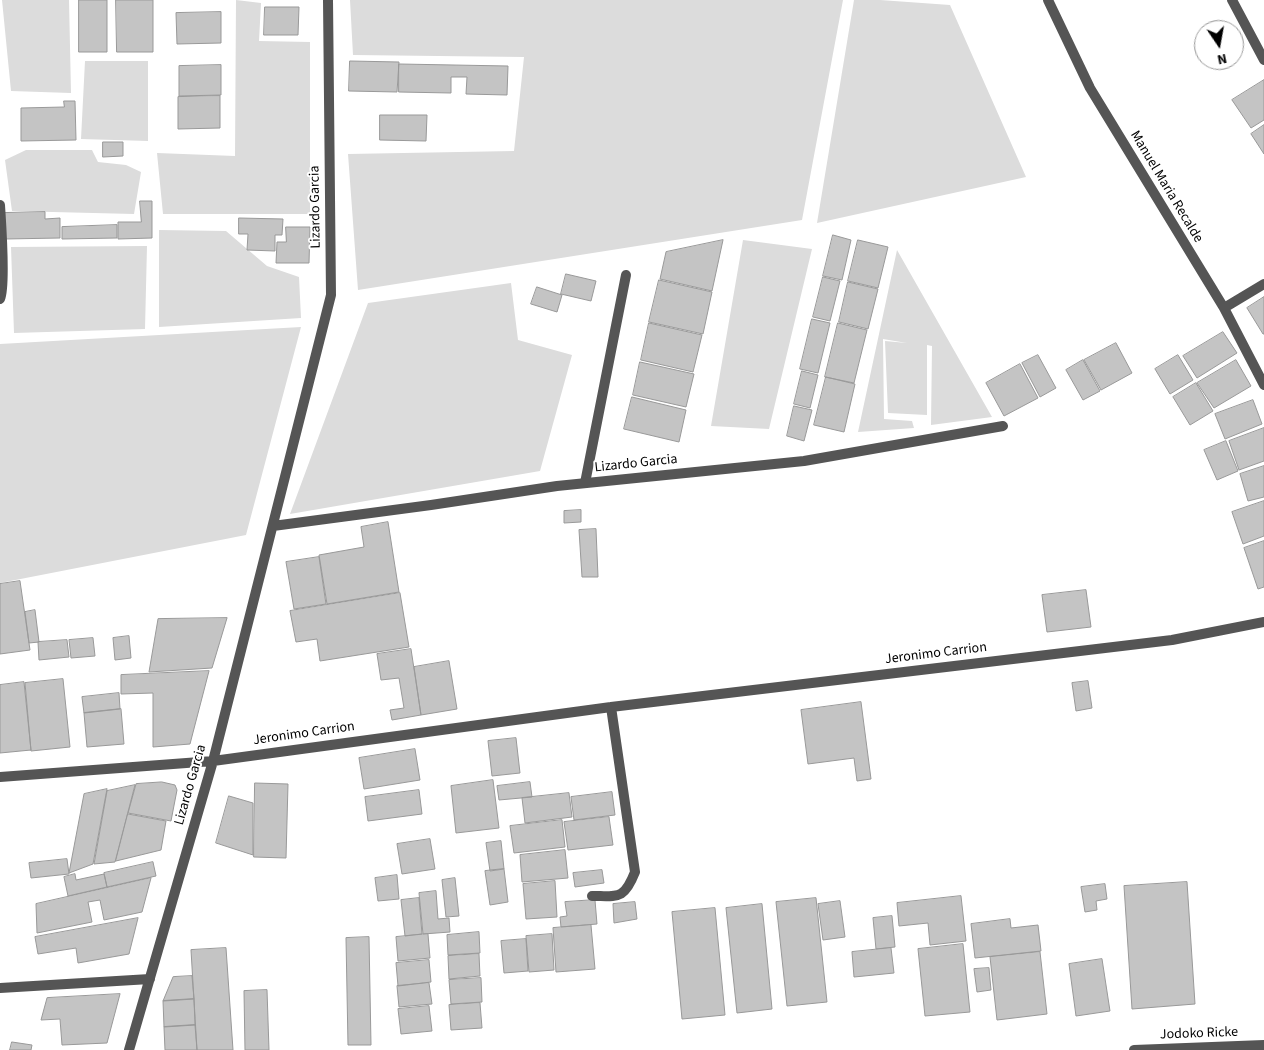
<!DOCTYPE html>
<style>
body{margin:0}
#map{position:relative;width:1264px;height:1050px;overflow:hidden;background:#fff;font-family:"Source Sans 3",sans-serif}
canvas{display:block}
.north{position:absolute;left:1194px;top:20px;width:50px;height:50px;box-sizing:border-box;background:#fff;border:1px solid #999;border-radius:50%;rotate:168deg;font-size:14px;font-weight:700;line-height:20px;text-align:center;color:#000}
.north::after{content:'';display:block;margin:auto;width:18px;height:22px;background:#000;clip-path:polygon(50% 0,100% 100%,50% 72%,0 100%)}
</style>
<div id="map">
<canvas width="1264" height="1050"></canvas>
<div class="north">N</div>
</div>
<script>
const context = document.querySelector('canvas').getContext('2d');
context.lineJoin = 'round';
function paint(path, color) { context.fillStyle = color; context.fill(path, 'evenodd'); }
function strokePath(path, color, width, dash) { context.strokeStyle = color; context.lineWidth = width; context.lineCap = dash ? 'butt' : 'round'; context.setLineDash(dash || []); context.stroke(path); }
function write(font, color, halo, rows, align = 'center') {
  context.font = font + ' "Source Sans 3",sans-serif'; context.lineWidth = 4; context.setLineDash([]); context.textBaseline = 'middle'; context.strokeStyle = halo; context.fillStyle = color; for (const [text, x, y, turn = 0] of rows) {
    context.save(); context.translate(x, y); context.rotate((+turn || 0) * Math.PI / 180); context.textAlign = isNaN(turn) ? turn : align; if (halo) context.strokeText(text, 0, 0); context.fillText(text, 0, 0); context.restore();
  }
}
paint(new Path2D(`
 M2,0H69L71,93L11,91Z
 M236,0L261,3L259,41L310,42V214H163L157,153L235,156Z
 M350,0H843L802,220L358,290L348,154L514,151L524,57L353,55Z
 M854,0H880L950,5L1026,177L817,223Z
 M85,61H148V141L81,139Z
 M26,150H92L98,162L126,165L141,172L134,214L12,211L5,160Z
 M159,230L226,231L267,266L299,277L301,318L159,327Z
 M743,240L812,249L769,429L711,426Z
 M147,246L145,329L14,333L11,247Z
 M897,250L992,417L931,425L932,346L927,345V415L888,413L885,341L907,343L883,339L884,419L912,421L914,428L858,432Z
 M511,283L518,340L572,355L540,471L290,514L368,303Z
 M301,327L246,535L0,583V344Z`), '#dcdcdc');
const building = new Path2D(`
 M79,0H107V52H79Z
 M116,0H153V52H117Z
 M265,7H299L298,35H264Z
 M221,12V43L177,44L176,13Z
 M350,61L399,62L397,92L349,91Z
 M399,64L508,66L507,95L466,94L467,77H451V93L399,92Z
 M221,65V95L179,96V66Z
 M1264,80V120L1251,128L1232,100Z
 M220,96V128L178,129V97Z
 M64,101H75L76,140L21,141V108L64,107Z
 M380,115H427L426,141L380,140Z
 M1264,125V154L1251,134Z
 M103,142H123V156L103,157Z
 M140,201H152V238L118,239V222H141Z
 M45,212V219L60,218V238L5,239L4,213Z
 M239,218L283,219L282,235H275V251L247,250L248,234H239Z
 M117,225V238L62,239V227Z
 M286,227H310L309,263H276L277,242H286Z
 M833,235L851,240L842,280L823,276Z
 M723,240L712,291L660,279L666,252Z
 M858,240L888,247L878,288L848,281Z
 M566,274L596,281L591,301L561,294Z
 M823,277L840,281L830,321L813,317Z
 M659,280L712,292L703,334L649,322Z
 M848,282L878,289L868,329L839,322Z
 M537,287L562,295L557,312L531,304Z
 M1264,297V334H1263L1247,308Z
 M812,319L830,323L818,373L800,369Z
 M649,323L702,335L693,372L641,360Z
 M838,323L867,330L854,383L825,377Z
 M1223,332L1237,353L1197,378L1183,356Z
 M1116,343L1132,373L1101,390L1084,360Z
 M1038,355L1056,388L1040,397L1022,363Z
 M1178,355L1193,380L1170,394L1155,369Z
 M1083,360L1100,391L1083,400L1066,370Z
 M1236,360L1251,386L1214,408L1197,383Z
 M640,362L694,374L686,407L633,395Z
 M1020,364L1038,398L1004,416L986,383Z
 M802,371L818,375L810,408L794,404Z
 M826,377L855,384L844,432L814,425Z
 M1196,383L1213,411L1190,425L1173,397Z
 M632,397L686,410L679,442L624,429Z
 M1253,400L1262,424L1225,439L1215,414Z
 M794,406L812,410L804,441L787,436Z
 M1264,428V461L1239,470L1229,441Z
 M1226,441L1238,471L1217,480L1204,450Z
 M1264,466V497L1248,501L1240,474Z
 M1264,501V536L1243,544L1232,512Z
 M581,510V522L564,523V511Z
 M388,522L399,592L327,604L319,555L364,547L361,527Z
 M596,529L598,577H582L579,530Z
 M1264,541V587L1258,589L1244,548Z
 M319,557L326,604L294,609L286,562Z
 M20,581L30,650L0,654V584Z
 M1086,590L1091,627L1047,632L1042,595Z
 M400,593L409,647L320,661L317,639L296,642L290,611Z
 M35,610L39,642L29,643L25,612Z
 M227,618L212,668L149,672L158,619Z
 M129,636L131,658L115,660L113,638Z
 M93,638L95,656L71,658L69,640Z
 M67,640L69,657L39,660L38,642Z
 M411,649L421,715L392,720L390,710L404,708L399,678L381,680L377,654Z
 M449,661L457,709L421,715L414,667Z
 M209,671L190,744L153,747V693L121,694V675Z
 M63,679L70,747L31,751L25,683Z
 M1088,681L1092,708L1076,711L1072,683Z
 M24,682L31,750L0,753V685Z
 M119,693L120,709L84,713L82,697Z
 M861,702L871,779L857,781L854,758L808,764L801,710Z
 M121,709L124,744L87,747L84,713Z
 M516,738L520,773L492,776L488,741Z
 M415,749L420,780L364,789L359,758Z
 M493,780L499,828L456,833L451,786Z
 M162,782L175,785L177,790L171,821L128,813L136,784Z
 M530,782L532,797L499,800L497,786Z
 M255,783L288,784L286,858L254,857Z
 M135,785L115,862L94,864L107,791Z
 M107,789L93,864L69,873L84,794Z
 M419,790L422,814L368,821L365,797Z
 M612,792L615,815L574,820L571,797Z
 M569,793L572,817L525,823L522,798Z
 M229,796L253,803V855L216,843Z
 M128,814L166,821L161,850L116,861Z
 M609,817L613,845L568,850L564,822Z
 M562,820L565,847L514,853L510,826Z
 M430,839L435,869L402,874L397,844Z
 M501,841L504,869L490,871L486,843Z
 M565,850L568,878L522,882L520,855Z
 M67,859L69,874L31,878L29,863Z
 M153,862L156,876L107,887L104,873Z
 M504,869L508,902L490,905L485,871Z
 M602,870L604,883L575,887L573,873Z
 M75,874L76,880L104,874L107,887L68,896L64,877Z
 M397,875L399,899L378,901L375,878Z
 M151,878L142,912L104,920L100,900L88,902L92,922L37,933L36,904Z
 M455,878L459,916L446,917L442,880Z
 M555,881L557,917L526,919L523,884Z
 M1187,882L1195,1004L1132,1009L1124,886Z
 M1105,884L1107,899L1096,901L1097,910L1085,912L1081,887Z
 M436,891L438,919L449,918L450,932L423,934L419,893Z
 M961,896L966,941L930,945L928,923L899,926L897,903Z
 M419,898L422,934L405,936L401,900Z
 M816,898L827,1002L787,1006L776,902Z
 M595,900L597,924L561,927L560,917L567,916L565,902Z
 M840,901L845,937L823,940L818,904Z
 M635,902L637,919L614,923L613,904Z
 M762,904L772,1009L737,1013L726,908Z
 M715,908L725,1015L682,1019L672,912Z
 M892,916L895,947L876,949L873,918Z
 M138,918L129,954L78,963L76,948L38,954L35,937Z
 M1010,919L1011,928L1038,925L1041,951L975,958L971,924Z
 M591,925L595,969L556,972L553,928Z
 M479,932L480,953L448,955L447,935Z
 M428,934L430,958L398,961L396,937Z
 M552,934L554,970L529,972L526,936Z
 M369,937L371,1045H348L346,938Z
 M526,939L528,971L504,973L501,941Z
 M963,944L970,1012L925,1016L918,949Z
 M226,948L233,1050H197L191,950Z
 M891,948L894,973L854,977L852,952Z
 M1040,952L1047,1014L997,1020L990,957Z
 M479,954L480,976L449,979L448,956Z
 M1102,959L1110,1011L1076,1016L1069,964Z
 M429,960L431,982L398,986L396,963Z
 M989,968L991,990L977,992L974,969Z
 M192,976L194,999L163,1001L173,977Z
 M481,978L482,1002L451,1004L449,980Z
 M429,983L432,1004L399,1007L397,986Z
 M267,990L269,1050H245L244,991Z
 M120,994L107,1043L62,1045L60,1019L41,1020L47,998Z
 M194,999L195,1025L164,1027L163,1001Z
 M480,1003L482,1028L451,1030L449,1005Z
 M429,1006L432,1031L401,1034L398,1009Z
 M195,1025L197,1050H165L164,1027Z
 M12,1042L32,1045L31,1050H10Z`);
paint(building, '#c4c4c4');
strokePath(building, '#999', 1);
strokePath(new Path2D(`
 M585,483L626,275`), '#555', 10);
strokePath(new Path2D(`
 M1048,0L1090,88L1224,308L1264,385
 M1232,0L1264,60
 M0,205C1,222 6,286 0,299
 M1224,308L1264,284
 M273,526L431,505L557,486L804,461L1003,426
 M0,777L213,761L611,707L1172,640L1264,622
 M592,896C618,896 624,900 635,872L611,707
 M0,988L150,979
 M129,1050L213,761L331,295L328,0
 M1134,1050L1264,1045`), '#555', 10);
write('14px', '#000', '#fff', [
 ["Manuel Maria Recalde",1166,187,59],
 ["Lizardo Garcia",316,207,-91],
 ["Lizardo Garcia",636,464,-6],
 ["Jeronimo Carrion",936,654,-7],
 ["Jeronimo Carrion",304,734,-8],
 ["Lizardo Garcia",191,785,-74],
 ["Jodoko Ricke",1199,1034,-2]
]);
</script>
